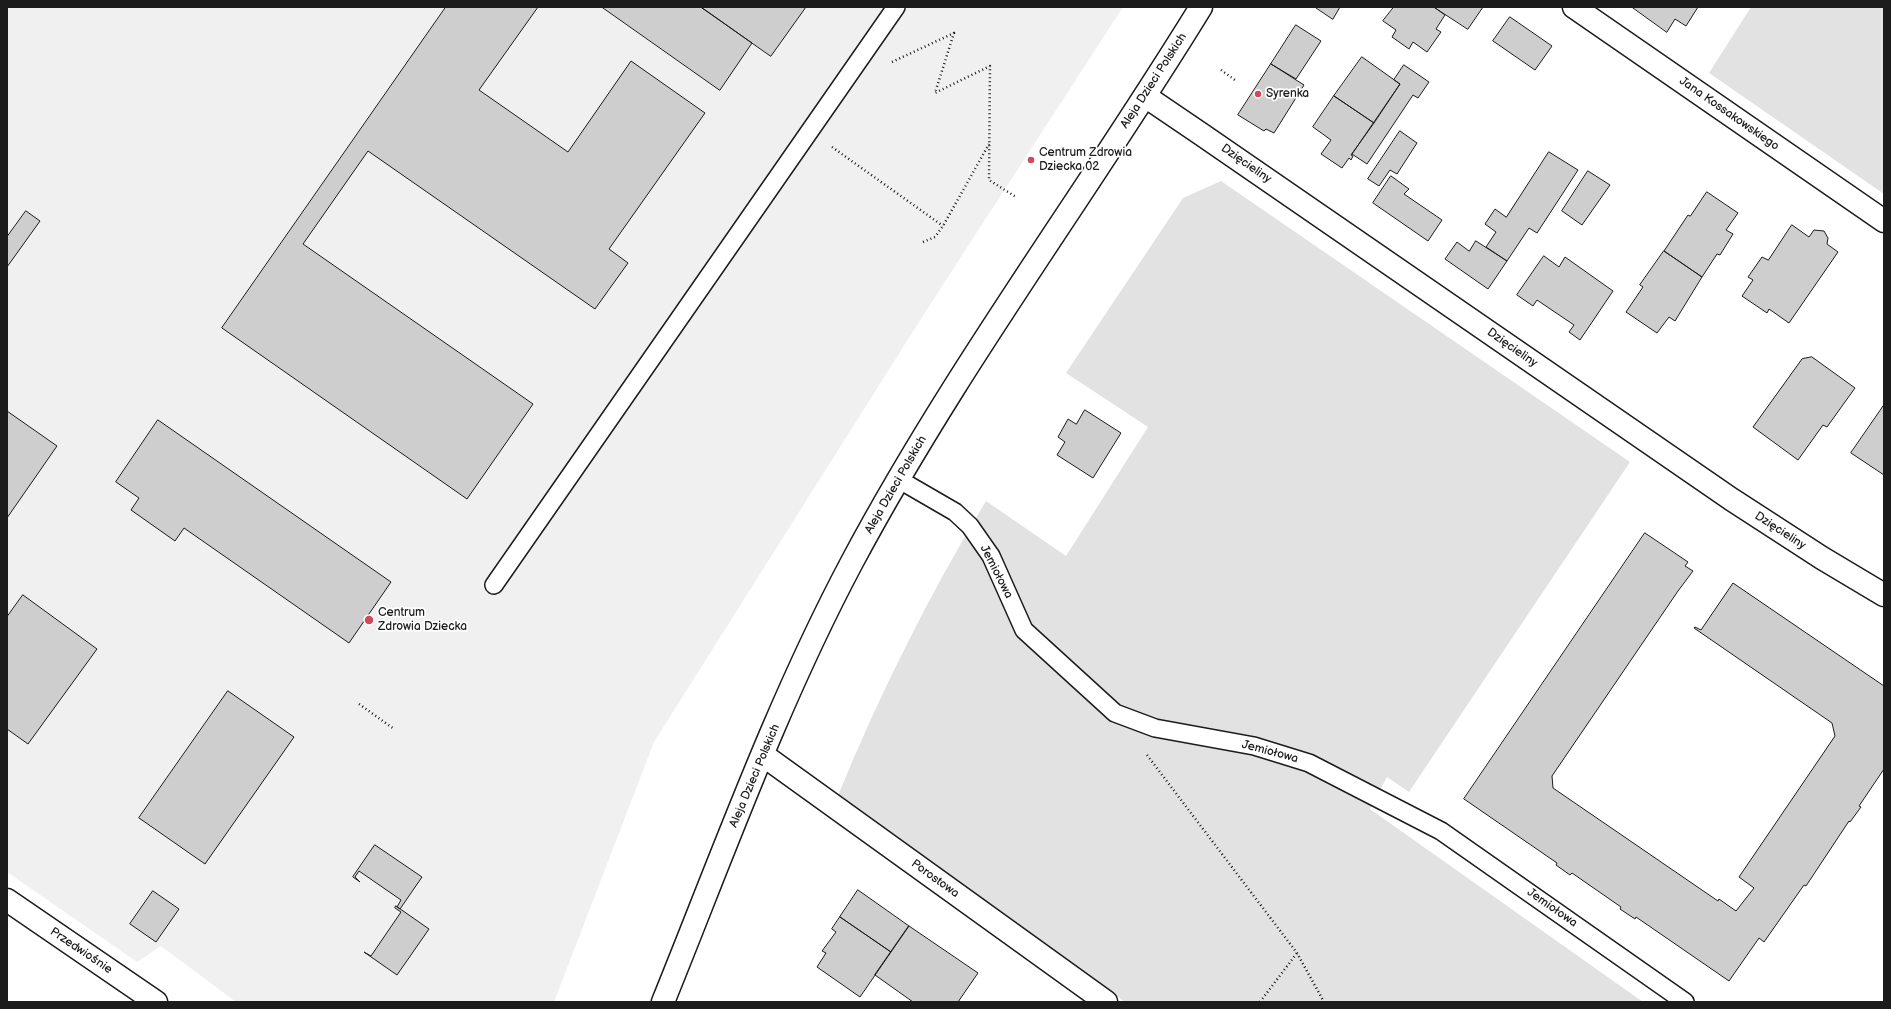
<!DOCTYPE html>
<meta charset="utf-8">
<style>
body{margin:0}
#map{position:relative;width:1891px;height:1009px;overflow:hidden;background:#fff;font-family:"Balsamiq Sans",sans-serif}
canvas{display:block}
.frame{position:absolute;inset:0;border:8px solid #1c1c1c;pointer-events:none}
</style>
<div id="map">
<canvas width="1891" height="1009"></canvas>
<div class="frame"></div>
</div>
<script>
const context = document.querySelector('canvas').getContext('2d');
context.lineJoin = 'round';
function paint(path, color) { context.fillStyle = color; context.fill(path, 'evenodd'); }
function strokePath(path, color, width, dash) { context.strokeStyle = color; context.lineWidth = width; context.lineCap = dash ? 'butt' : 'round'; context.setLineDash(dash || []); context.stroke(path); }
function write(font, color, halo, rows, align = 'center') {
  context.font = font + ' "Balsamiq Sans",sans-serif'; context.lineWidth = 3.5; context.setLineDash([]); context.textBaseline = 'middle'; context.strokeStyle = halo; context.fillStyle = color; for (const [text, x, y, turn = 0] of rows) {
    context.save(); context.translate(x, y); context.rotate((+turn || 0) * Math.PI / 180); context.textAlign = isNaN(turn) ? turn : align; if (halo) context.strokeText(text, 0, 0); context.fillText(text, 0, 0); context.restore();
  }
}
paint(new Path2D(`
 M7,7H1123L924,314L654,742L554,1002H236L161,946L137,962L7,872Z`), '#f0f0f0');
paint(new Path2D(`
 M1751,7H1884V194L1709,73Z
 M1221,181L1630,462L1409,792L1387,777L1370,809L1643,1002H1125L837,798C879,695 929,595 986,501L1066,556L1148,427L1066,373L1183,198Z`), '#e2e2e2');
const building = new Path2D(`
 M446,7H538L479,90L568,152L631,61L705,113L609,249L628,263L595,309L368,151L303,244L533,404L467,499L222,328Z
 M602,7H701L752,43L720,90Z
 M701,7H806L771,56Z
 M1315,7H1340L1333,19Z
 M1394,7H1434L1445,15L1436,29L1441,32L1427,52L1413,42L1409,49L1392,37L1396,30L1383,21Z
 M1434,7H1483L1468,29Z
 M1632,7H1698L1686,26L1675,19L1667,32Z
 M1510,17L1552,46L1535,70L1493,41Z
 M1296,25L1321,41L1296,79L1271,64Z
 M1362,57L1400,84L1374,123L1334,96Z
 M1271,64L1304,85L1274,133L1266,129L1264,131L1238,115Z
 M1404,65L1429,82L1418,98L1413,95L1367,164L1352,154L1400,84L1394,80Z
 M1334,96L1374,123L1351,155L1353,156L1351,160L1349,158L1342,168L1321,154L1331,140L1313,127Z
 M1400,131L1417,143L1397,174L1390,170L1379,186L1368,179Z
 M1549,152L1578,170L1537,233L1529,228L1507,261L1486,247L1496,232L1485,224L1495,209L1506,217Z
 M1588,171L1610,185L1582,225L1562,211Z
 M1391,176L1409,189L1404,194L1442,220L1428,241L1373,203Z
 M1707,192L1738,213L1726,230L1733,234L1720,255L1717,254L1702,277L1664,251L1688,215L1690,216Z
 M26,211L40,221L7,267V237Z
 M1792,225L1809,237L1814,230L1824,231L1828,238L1827,244L1838,252L1789,323L1769,309L1767,313L1742,296L1753,280L1748,277L1762,257L1768,260Z
 M1476,241L1507,261L1488,289L1445,259L1457,242L1469,251Z
 M1664,251L1702,277L1675,321L1669,317L1657,333L1626,312L1643,287L1640,285Z
 M1544,256L1559,267L1565,257L1613,291L1580,340L1569,332L1574,325L1537,300L1533,306L1517,295Z
 M1812,357L1855,388L1827,427L1823,425L1798,460L1753,427L1802,359Z
 M1884,405V475L1851,453Z
 M1085,410L1121,433L1093,478L1057,455L1065,442L1058,437L1068,419L1076,424Z
 M7,411L57,446L7,518Z
 M158,420L391,582L349,643L184,528L175,541L131,510L139,498L116,482Z
 M1645,533L1688,562L1685,566L1693,571L1678,591L1552,776L1553,788L1718,901L1719,899L1736,911L1754,888L1739,877L1835,736L1832,723L1694,628L1695,627L1701,630L1733,583L1884,686V769L1859,806L1861,807L1850,822L1849,821L1806,886L1804,885L1764,942L1759,938L1729,981L1636,917L1635,919L1620,909L1621,907L1572,873L1570,875L1556,865L1557,863L1464,799Z
 M23,595L97,649L28,744L7,729V617Z
 M228,691L294,737L205,864L139,818Z
 M375,845L422,877L400,909L397,907L401,900L359,871L355,877L360,882L353,877Z
 M858,890L909,926L891,952L840,917Z
 M153,891L179,909L156,942L130,924Z
 M396,906L429,929L397,975L364,952L371,956L401,912L395,908Z
 M840,917L891,952L860,997L817,967L826,953L822,951L836,932L832,929Z
 M909,926L978,973L958,1002H913L875,975Z`);
paint(building, '#cecece');
strokePath(building, '#1c1c1c', 1);
const service = new Path2D(`
 M898,479L955,512L970,526L991,556L1024,630L1115,713L1155,728L1254,746L1309,763L1441,831L1685,1002
 M494,585L896,7`);
const minor = new Path2D(`
 M1574,7L1884,221
 M1145,96L1201,134L1731,499L1822,558L1884,595
 M763,755L1106,1002
 M7,900L156,1002`);
const tertiary = new Path2D(`
 M663,1002C723,854 777,703 852,562C955,369 1087,193 1201,7`);
strokePath(service, '#1c1c1c', 20);
strokePath(minor, '#1c1c1c', 25);
strokePath(tertiary, '#1c1c1c', 25);
strokePath(new Path2D(`
 M892,62L954,33L935,93L990,66L989,180L1016,197
 M1221,70L1235,80
 M832,147L943,226
 M923,242L935,237L943,226L989,144
 M359,704L394,729
 M1147,755L1297,953L1324,1002
 M1260,1002L1297,953`), '#1c1c1c', 2.5, [1, 3]);
strokePath(service, '#fff', 17);
strokePath(minor, '#fff', 22);
strokePath(tertiary, '#fff', 22);
for (const [x, y, r, color] of [
 [1258,94,4,"#d1495b"],
 [1031,160,4,"#d1495b"],
 [369,620,5,"#d1495b"]
]) { const dot = new Path2D(); dot.arc(x, y, r, 0, 2 * Math.PI); context.fillStyle = color; context.fill(dot); strokePath(dot, '#fff', 1.5); }
write('12px', '#1c1c1c', '#fff', [
 ["Aleja Dzieci Polskich",1154,81,-57],
 ["Jana Kossakowskiego",1729,114,35],
 ["Dzięcieliny",1246,164,35],
 ["Dzięcieliny",1512,348,35],
 ["Aleja Dzieci Polskich",896,485,-60],
 ["Dzięcieliny",1780,531,33],
 ["Jemiołowa",996,572,63],
 ["Jemiołowa",1270,752,15],
 ["Aleja Dzieci Polskich",755,776,-67],
 ["Porostowa",935,879,36],
 ["Jemiołowa",1552,908,35],
 ["Przedwiośnie",81,951,34]
]);
write('12px', '#1c1c1c', '#fff', [
 ["Syrenka",1266,94],
 ["Centrum Zdrowia",1039,153],
 ["Dziecka 02",1039,167],
 ["Centrum",378,613],
 ["Zdrowia Dziecka",378,627]
], 'left');
</script>
